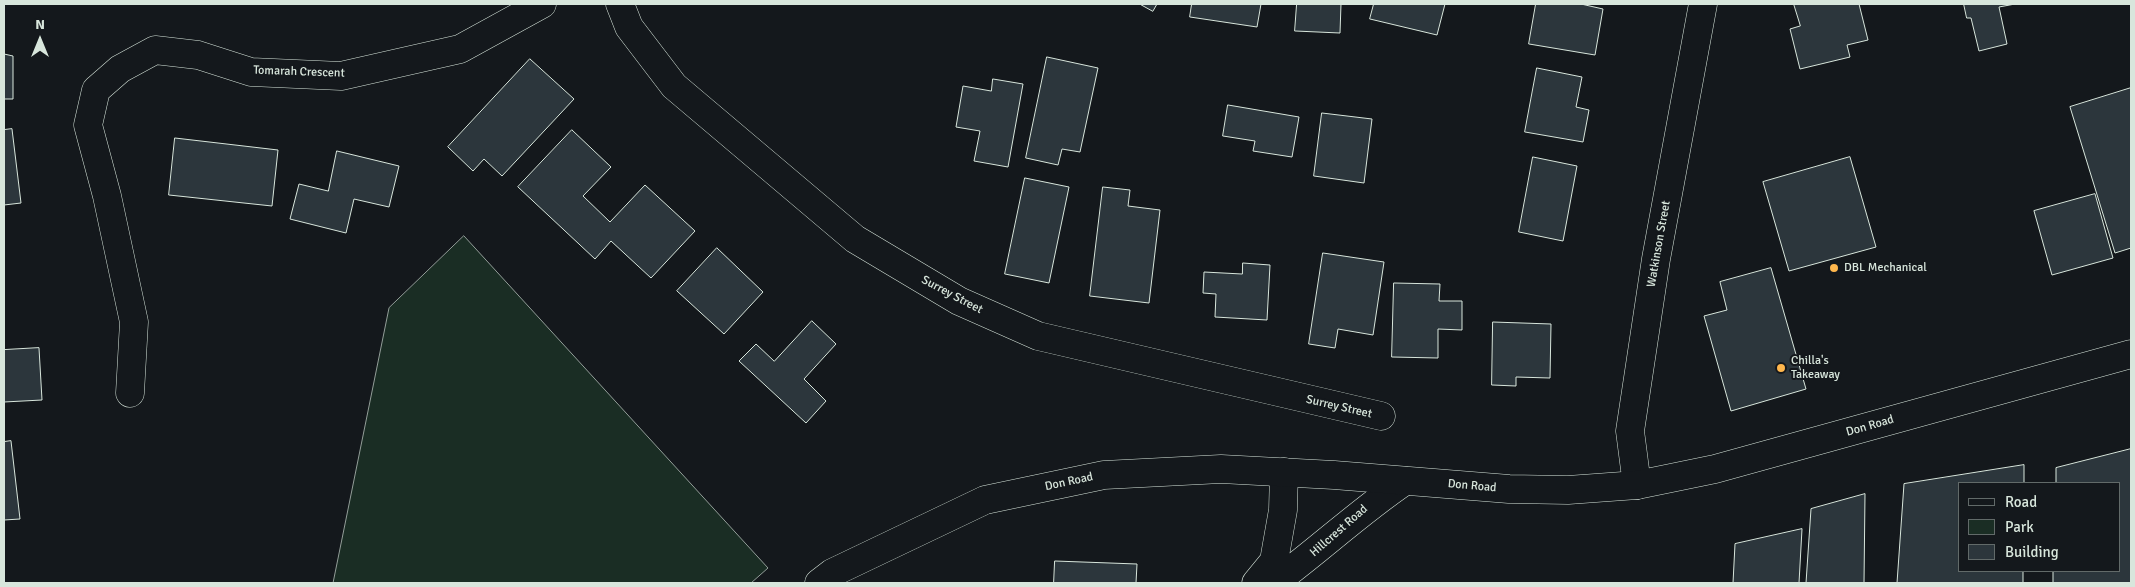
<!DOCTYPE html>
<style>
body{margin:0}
#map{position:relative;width:2135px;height:587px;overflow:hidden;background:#14181c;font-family:Signika,sans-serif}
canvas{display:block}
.frame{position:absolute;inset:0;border:5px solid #d8e6dc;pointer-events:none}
.legend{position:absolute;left:1958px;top:482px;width:162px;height:90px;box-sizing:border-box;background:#14181c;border:1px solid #626a69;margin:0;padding:6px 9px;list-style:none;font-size:15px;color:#d8e6dc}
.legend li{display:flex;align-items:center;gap:10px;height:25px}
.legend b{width:25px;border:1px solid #626a69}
.north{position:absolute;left:15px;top:15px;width:50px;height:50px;-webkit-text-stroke:4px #14181c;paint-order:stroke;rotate:0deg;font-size:14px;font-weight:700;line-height:20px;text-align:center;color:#d8e6dc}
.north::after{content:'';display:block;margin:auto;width:18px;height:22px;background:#d8e6dc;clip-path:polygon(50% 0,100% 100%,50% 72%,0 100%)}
</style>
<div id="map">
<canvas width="2135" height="587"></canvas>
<div class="frame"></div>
<ul class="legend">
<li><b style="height:6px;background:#14181c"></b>Road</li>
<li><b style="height:14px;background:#1a2d24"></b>Park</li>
<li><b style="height:14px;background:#2c363c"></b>Building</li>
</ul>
<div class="north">N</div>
</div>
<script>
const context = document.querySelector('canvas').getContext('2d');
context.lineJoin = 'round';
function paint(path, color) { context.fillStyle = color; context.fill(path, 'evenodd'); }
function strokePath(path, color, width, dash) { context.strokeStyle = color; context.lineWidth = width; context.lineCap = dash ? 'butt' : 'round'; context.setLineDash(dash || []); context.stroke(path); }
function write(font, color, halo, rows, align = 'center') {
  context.font = font + ' Signika,sans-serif'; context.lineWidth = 4; context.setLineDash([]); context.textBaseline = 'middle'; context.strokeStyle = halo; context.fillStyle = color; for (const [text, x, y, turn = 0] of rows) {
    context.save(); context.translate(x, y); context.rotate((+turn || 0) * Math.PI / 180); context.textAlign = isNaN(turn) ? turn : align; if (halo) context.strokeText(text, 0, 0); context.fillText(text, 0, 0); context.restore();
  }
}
const green = new Path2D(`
 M464,236L768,568L751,583H333L389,308Z`);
paint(green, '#1a2d24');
strokePath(green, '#939e99', 1);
const building = new Path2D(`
 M1140,4H1157L1153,11Z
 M1192,4H1261L1257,27L1190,17Z
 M1297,4H1341L1340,33L1295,31Z
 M1374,4H1445L1437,35L1370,19Z
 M1536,4H1581L1603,9L1595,55L1529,44Z
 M1794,4H1859L1868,40L1847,45L1850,57L1800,69L1790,29L1800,26Z
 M1964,4H2015L1999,7L2007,44L1979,51L1971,18H1967Z
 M4,54L13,56V99H4Z
 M1047,57L1098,68L1080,152L1062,149L1058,165L1026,158Z
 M530,59L574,99L502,176L484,159L473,171L448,147Z
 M1537,68L1582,77L1576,107L1589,110L1583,142L1525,132Z
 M993,79L1023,84L1008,167L974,161L980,131L956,127L963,86L991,91Z
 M2131,88V248L2115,253L2070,107Z
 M1228,105L1299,117L1292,157L1253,151L1255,141L1223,136Z
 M1322,113L1372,119L1364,183L1314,176Z
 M12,129L21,203L4,205V130Z
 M572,130L611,167L583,196L610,222L645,185L695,231L651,278L611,241L595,259L518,187Z
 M175,138L278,150L272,206L169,195Z
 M337,151L399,166L389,207L354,199L346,233L290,219L299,184L328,191Z
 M1533,157L1577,166L1563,241L1519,232Z
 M1850,157L1876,247L1789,271L1763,182Z
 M1025,178L1069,187L1049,283L1005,274Z
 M1103,187L1130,190L1128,206L1160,210L1149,303L1090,296Z
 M2095,194L2113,258L2052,275L2034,211Z
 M717,248L763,292L724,334L677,291Z
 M1323,253L1384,262L1373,335L1338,329L1335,348L1309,344Z
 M1243,263L1270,265L1267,320L1215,317L1216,294L1203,293L1204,272L1242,274Z
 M1771,268L1806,389L1731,411L1704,316L1727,310L1720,282Z
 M1394,283L1440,284L1439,301H1462V330L1438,329V358L1392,357Z
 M812,321L836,344L804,379L826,401L806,423L739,361L756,344L774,361Z
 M1493,322L1551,324L1550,378L1516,377V386L1492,385Z
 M39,348L42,400L4,402V350Z
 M11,441L20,519L4,520V442Z
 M2131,449V583H2053V571H2119V483H2056V468Z
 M2024,465V483H1959V571H2023V583H1897L1904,484Z
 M1865,494L1864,583H1806L1811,509Z
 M1802,529L1799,583H1733L1735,544Z
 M1055,561L1137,564L1136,583H1054Z`);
paint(building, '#2c363c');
strokePath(building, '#d8e6dc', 1);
const minor = new Path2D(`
 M620,4L629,27L674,86L855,239L959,301L1038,336L1381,416
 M130,393L134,322L107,196L88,125L96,90L120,69L155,50L198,55L251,72L341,76L460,49L542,4
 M1256,583L1274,561L1283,510L1284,472
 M1274,583C1319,550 1359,512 1405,481`);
const tertiary = new Path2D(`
 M1637,485L1630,431L1656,259L1703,4`);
const secondary = new Path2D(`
 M819,583L832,573L985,500L1104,475L1221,469L1334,475L1509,489L1568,490L1637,485L1715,469L2131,354`);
strokePath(minor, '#d8e6dc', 29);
strokePath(tertiary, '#d8e6dc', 29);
strokePath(secondary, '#d8e6dc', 29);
strokePath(minor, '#14181c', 28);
strokePath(tertiary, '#14181c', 28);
strokePath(secondary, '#14181c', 28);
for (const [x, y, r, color] of [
 [1834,268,5,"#ffb74d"],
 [1781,368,5,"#ffb74d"]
]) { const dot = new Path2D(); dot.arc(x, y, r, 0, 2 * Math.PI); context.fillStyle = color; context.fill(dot); strokePath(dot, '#14181c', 2); }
write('12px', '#d8e6dc', '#14181c', [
 ["Tomarah Crescent",299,72,2],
 ["Watkinson Street",1659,244,-80],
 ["Surrey Street",952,295,28],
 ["Surrey Street",1339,407,13],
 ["Don Road",1870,426,-16],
 ["Don Road",1069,482,-12],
 ["Don Road",1472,486,5],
 ["Hillcrest Road",1339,531,-41]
]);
write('12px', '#d8e6dc', '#14181c', [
 ["DBL Mechanical",1844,268],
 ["Chilla's",1791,361],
 ["Takeaway",1791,375]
], 'left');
</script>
